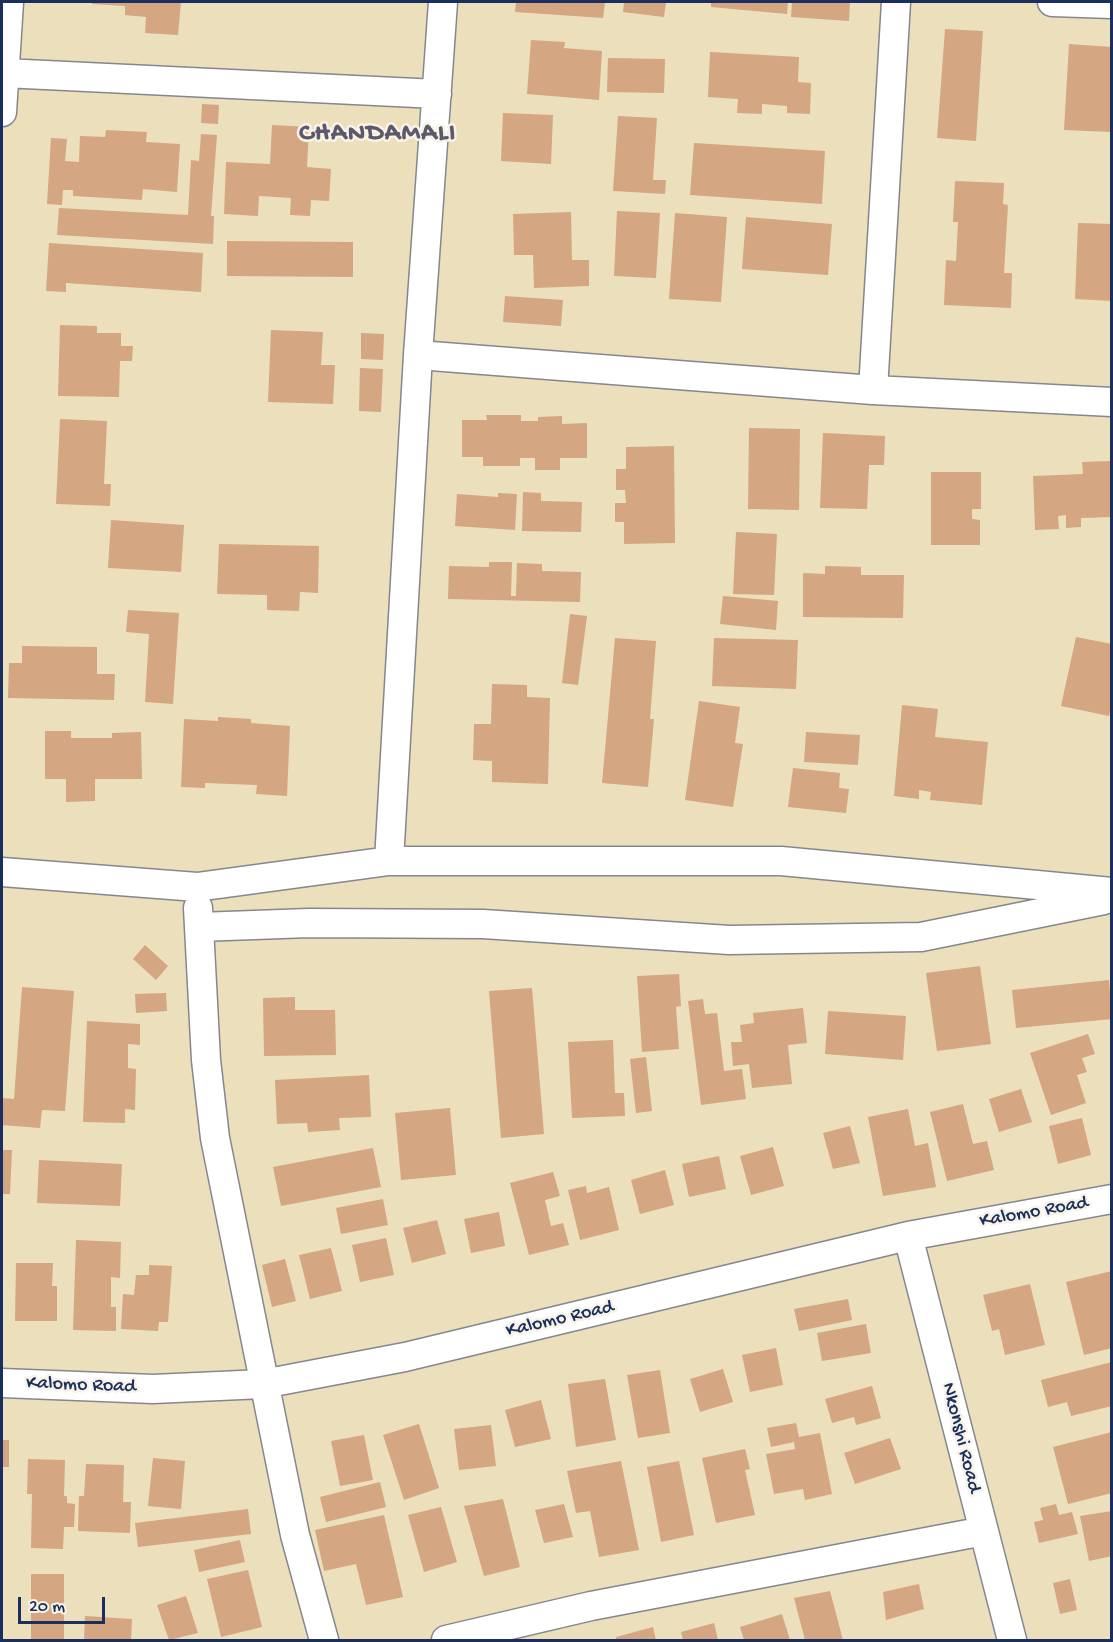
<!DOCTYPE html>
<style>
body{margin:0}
#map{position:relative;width:1113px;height:1642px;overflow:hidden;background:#ecdfbc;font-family:"Gochi Hand",sans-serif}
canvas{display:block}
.frame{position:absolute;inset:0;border:3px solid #1b2f5e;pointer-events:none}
.scale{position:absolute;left:18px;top:1597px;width:87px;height:27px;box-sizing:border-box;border:3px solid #1b2f5e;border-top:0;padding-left:8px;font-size:18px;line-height:21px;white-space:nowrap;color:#1b2f5e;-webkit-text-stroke:4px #f7f3e8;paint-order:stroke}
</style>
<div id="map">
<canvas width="1113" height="1642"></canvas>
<div class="frame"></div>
<div class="scale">20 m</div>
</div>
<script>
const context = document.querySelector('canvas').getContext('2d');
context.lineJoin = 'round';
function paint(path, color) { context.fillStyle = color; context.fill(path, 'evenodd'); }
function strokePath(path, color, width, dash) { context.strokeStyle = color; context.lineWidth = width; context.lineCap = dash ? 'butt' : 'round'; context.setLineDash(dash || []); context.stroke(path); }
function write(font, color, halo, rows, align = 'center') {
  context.font = font + ' "Gochi Hand",sans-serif'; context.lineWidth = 5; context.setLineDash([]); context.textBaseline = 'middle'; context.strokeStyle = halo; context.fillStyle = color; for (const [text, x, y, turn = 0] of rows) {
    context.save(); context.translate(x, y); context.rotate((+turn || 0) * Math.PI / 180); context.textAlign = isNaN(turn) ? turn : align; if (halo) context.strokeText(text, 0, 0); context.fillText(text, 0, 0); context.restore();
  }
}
paint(new Path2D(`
 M92,2H181L178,35L145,33L146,17L125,15V6L92,4Z
 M516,2H605L603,18L515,12Z
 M624,2H666L664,17L623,12Z
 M711,2H788L787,14L711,7Z
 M792,2H850L849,21L791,17Z
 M945,29L983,31L976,141L937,138Z
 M531,40L565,42L564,48L602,51L599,100L527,94Z
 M1069,44L1112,47V132L1064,130Z
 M710,52L799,57L798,82L811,83L810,114L787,113V106L762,104V114L737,113L738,99L708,97Z
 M608,58L665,59L664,93L607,92Z
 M202,104L219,105L218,124L201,123Z
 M503,113L553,115L551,164L501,161Z
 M618,116L657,118L653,180H666L665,194L613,191Z
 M272,125L309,127L307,167L331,169L329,201L311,200L310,216L290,215L291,198L259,196L258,216L224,214L226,162L270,164Z
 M106,130L147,132L146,142L180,144L177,192L143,189L142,200L73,196V190H63L62,205L47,204L51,138L67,139L65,161L79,162L80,136L105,137Z
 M201,134L217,135L211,216H214L213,244L57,235L59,208L188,215L191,160L199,161Z
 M694,143L825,151L822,204L690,195Z
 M955,181L1004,183L1003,204L1008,205L1004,273H1012L1011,308L944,305L946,260L956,261L958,222H953Z
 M617,211L660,213L656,278L614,276Z
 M571,212L572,260H589V286L534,288L533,255H514L513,214Z
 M675,213L727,217L721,302L669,299Z
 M746,217L832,224L828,275L742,269Z
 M1078,223L1112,224V301L1075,299Z
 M227,241L353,242V277L227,276Z
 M49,243L203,253L201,292L66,283V292L46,291Z
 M505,296L563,300L561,326L503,322Z
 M60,325L97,326V333H121V346H133L132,361H120L119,397L58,396Z
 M271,330L323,332L321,365H335L333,404L268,402Z
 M361,333L384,334L383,360L361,359Z
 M360,368L383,369L381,412L359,411Z
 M486,415H521V421H538V417L562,416V424L587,423V458H560V470H535V458H520V466H483V457H462V420H487Z
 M60,419L107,421L104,484H111L110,506L56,504Z
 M749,428L800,429L799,510L748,509Z
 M823,433L885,436L884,465H869L867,509L820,508Z
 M674,446L675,543L624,544V522H615V503H626L625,490H616V469H626V447Z
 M1111,461L1112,517L1081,518V527L1066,528V515L1058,516L1059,529L1035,530L1033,476L1083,474L1082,462Z
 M931,472H981V509H972V519L980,520V545H931Z
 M523,492L541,493V501L582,502L581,532L522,531Z
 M498,493L517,494L515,530L455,526L457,494L498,497Z
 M111,520L184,525L181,572L108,568Z
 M736,532L777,534L774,595L733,594Z
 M219,544L319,546L318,593L300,592L299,611L267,610V595L217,594Z
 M489,562H512L511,596H516L517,563L542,564V571L581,572L580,602L448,599L449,566L489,567Z
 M825,566L861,567V575H904L903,618L803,617V573L825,574Z
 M723,596L778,601L776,630L720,624Z
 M128,610L179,613L173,704L145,702L149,634L126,632Z
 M570,614L587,616L578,685L562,683Z
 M1076,637L1112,644V703L1109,716L1061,706Z
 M615,638L656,641L650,719H654L648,787L602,783Z
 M714,638L798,640L796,689L712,686Z
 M22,646L97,647V674H115L114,700L8,698L9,663H22Z
 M492,684L527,685V697L550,698L548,784L492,782V761L473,760L474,724H491Z
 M699,701L740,707L735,743L743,744L733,807L685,800Z
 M902,705L938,709L935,737L988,742L982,805L930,800L931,792L919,790V799L894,796Z
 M218,717L251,719V723L290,726L287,796L256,794L257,785L205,783V788L181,787L184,719L218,721Z
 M45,731H71V738H112V733L141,732L142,779H95V801L66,802V779H45Z
 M806,732L860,735L858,765L804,762Z
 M793,768L840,773L839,788L849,789L846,813L788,807Z
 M145,945L168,966L156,980L133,959Z
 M980,966L991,1044L937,1051L926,973Z
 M679,974L681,1006L676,1007L679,1049L642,1052L637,976Z
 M1109,980L1112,1019L1016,1028L1012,990Z
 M22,987L74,991L65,1111L42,1110L40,1128L2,1125V1098L14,1099Z
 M532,988L544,1134L501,1138L489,991Z
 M166,993L167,1011L136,1013L135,994Z
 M295,997V1010H335L336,1055L264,1056L263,998Z
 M703,999L705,1014L717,1013L724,1071L742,1069L746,1099L701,1105L688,1001Z
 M803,1008L807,1043L788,1045L792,1084L752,1088L749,1064L733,1066L731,1042H742L740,1025L754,1023L753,1013Z
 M828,1011L906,1016L903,1060L825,1054Z
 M87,1021L140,1024V1045L128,1044V1068L136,1069L135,1110L125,1109V1123L83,1122Z
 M1088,1034L1095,1054L1082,1058L1087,1072L1077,1075L1086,1103L1051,1115L1030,1053Z
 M613,1040L615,1093H624L625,1116L572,1118L568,1042Z
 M646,1057L652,1111L636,1113L630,1059Z
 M369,1075L371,1117L339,1118L340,1130L308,1132L307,1123L277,1124L275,1080Z
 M1021,1089L1032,1122L999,1132L989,1099Z
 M963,1104L973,1144L987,1141L994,1170L947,1181L930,1112Z
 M450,1108L456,1175L401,1180L395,1113Z
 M908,1109L915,1146L928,1143L936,1187L883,1196L868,1117Z
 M1082,1118L1091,1155L1058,1164L1049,1126Z
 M850,1126L860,1163L833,1169L823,1133Z
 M773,1147L784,1186L751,1195L740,1156Z
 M373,1148L381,1187L281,1206L273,1167Z
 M2,1150H12L10,1194H2Z
 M719,1156L726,1189L689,1197L682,1164Z
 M39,1160L122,1164L120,1206L37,1203Z
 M665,1170L674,1205L640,1214L631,1180Z
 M553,1172L560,1196L545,1200L551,1226L563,1223L569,1245L529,1255L510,1183Z
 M586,1186L587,1193L609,1187L619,1230L580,1240L568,1190Z
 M383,1199L388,1225L341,1234L336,1208Z
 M499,1212L505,1246L471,1253L464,1219Z
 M437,1220L446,1254L412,1263L403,1228Z
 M386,1238L394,1275L360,1282L352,1245Z
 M76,1240L121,1242L120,1278L111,1277V1307H116V1331L73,1330Z
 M331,1248L342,1291L310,1299L299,1255Z
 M285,1259L296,1301L272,1307L262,1265Z
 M16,1263H53L52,1286H57V1321H15Z
 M149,1265L172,1266L168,1322H159L158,1331L121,1329L123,1294L134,1295L136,1275H149Z
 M1112,1271V1348L1084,1355L1066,1282Z
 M1030,1284L1045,1345L1005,1355L999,1329L992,1331L983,1295Z
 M848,1299L852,1320L799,1331L794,1309Z
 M866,1324L871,1353L822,1361L817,1333Z
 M776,1348L783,1385L750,1392L742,1355Z
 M1112,1362V1406L1071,1416L1067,1402L1048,1407L1041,1380Z
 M723,1369L733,1402L700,1412L690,1379Z
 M660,1370L670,1433L638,1438L627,1375Z
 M605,1379L616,1440L576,1447L568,1384Z
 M872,1386L881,1418L856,1425L854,1417L832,1423L825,1399Z
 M541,1400L551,1439L515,1447L505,1410Z
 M796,1423L799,1437L820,1433L832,1494L805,1500L803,1489L774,1494L766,1454L795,1449L794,1442L771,1447L767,1428Z
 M419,1424L439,1488L404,1500L383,1435Z
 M491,1425L496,1466L459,1470L454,1429Z
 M1112,1432V1493L1068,1504L1053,1447Z
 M364,1435L373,1480L340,1486L331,1441Z
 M890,1438L901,1469L855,1484L844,1453Z
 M2,1440H9V1467H2Z
 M745,1449L750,1469L745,1470L755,1515L716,1523L702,1458Z
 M153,1458L185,1461L181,1509L148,1506Z
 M28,1459L65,1460L64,1496H67V1503L75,1504L74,1527H64L63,1549L31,1548L32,1494H27Z
 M621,1461L639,1550L599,1557L590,1511L576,1513L567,1471Z
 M679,1461L694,1535L661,1542L647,1467Z
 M86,1464L124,1465L123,1502H131L130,1533L78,1531L79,1496H84Z
 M380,1482L386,1507L326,1522L320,1497Z
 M503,1499L520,1567L484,1576L464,1506Z
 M564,1504L573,1537L544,1543L535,1510Z
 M1056,1504L1059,1515L1072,1512L1078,1534L1039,1543L1034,1522L1043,1520L1040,1508Z
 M441,1507L457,1562L424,1572L408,1515Z
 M248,1509L251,1534L138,1547L135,1523Z
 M1112,1511V1556L1089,1561L1080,1516Z
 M384,1515L403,1597L366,1605L356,1564L324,1571L315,1530Z
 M240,1540L245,1562L199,1572L194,1550Z
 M248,1570L262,1627L221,1637L207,1579Z
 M31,1574H64V1640H31Z
 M1070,1579L1077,1610L1060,1614L1053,1583Z
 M919,1584L924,1609L886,1620L883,1592Z
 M830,1591L843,1640H805L794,1598Z
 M186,1596L198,1633L169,1640L157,1605Z
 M782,1614L790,1640H744L740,1627Z
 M85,1616L132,1619L131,1640H84Z
 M714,1623L718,1640H683L681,1632Z
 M653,1627L656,1640H616V1637Z`), '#d4a682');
const minor = new Path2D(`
 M1052,2L1112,4
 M4,73L437,94
 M2,112L9,2
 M418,355L873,390L1112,402
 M873,390L896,2
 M389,861L418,355L443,2
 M2,872L197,887L389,861H781L1112,892
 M198,908L206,1060L215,1138L295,1535L324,1640
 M199,927L309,923L483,924L729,940L921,937L1104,900
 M908,1236L1012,1640
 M2,1383L153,1389L263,1384L405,1357L908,1236L1112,1199
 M446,1640L591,1606L984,1531`);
strokePath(minor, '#84878d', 31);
strokePath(minor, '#fff', 28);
write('20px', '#1b2f5e', '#f7f3e8', [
 ["Kalomo Road",1034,1213,-10],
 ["Kalomo Road",560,1320,-13],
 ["Kalomo Road",81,1386,2],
 ["Nkonshi Road",960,1438,76]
]);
context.letterSpacing = '1.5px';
write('bold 26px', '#5c596b', '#f7f3e8', [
 ["CHANDAMALI",378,135]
]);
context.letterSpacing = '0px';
</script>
